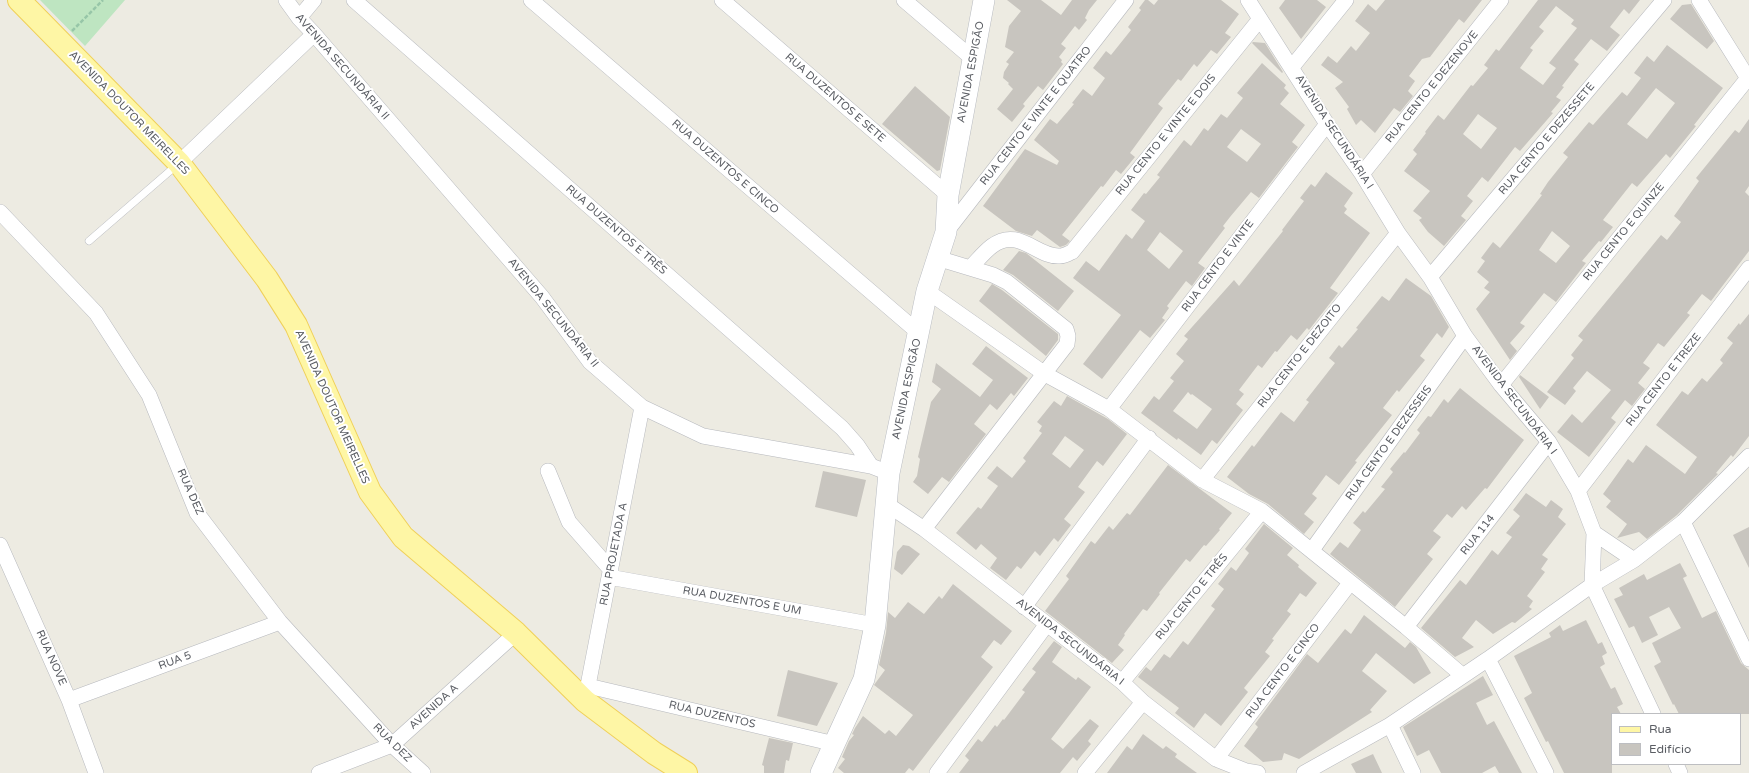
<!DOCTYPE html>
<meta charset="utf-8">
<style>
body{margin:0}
#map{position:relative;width:1749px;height:773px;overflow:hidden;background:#edebe2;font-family:"Varela Round",sans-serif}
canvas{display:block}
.legend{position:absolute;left:1611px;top:713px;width:130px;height:52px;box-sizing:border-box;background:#fff;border:1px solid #bdbec1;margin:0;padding:5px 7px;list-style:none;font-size:12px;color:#5a5d63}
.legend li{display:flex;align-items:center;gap:8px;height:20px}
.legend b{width:20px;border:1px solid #bdbec1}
</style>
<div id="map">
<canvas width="1749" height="773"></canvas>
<ul class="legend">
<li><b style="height:5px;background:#fef6a5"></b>Rua</li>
<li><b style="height:11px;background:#c8c5bf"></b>Edifício</li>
</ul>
</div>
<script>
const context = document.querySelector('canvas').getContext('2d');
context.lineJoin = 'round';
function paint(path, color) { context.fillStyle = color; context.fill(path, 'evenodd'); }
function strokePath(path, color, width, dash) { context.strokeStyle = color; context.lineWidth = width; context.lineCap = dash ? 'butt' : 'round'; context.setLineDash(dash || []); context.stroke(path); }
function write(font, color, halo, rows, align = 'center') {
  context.font = font + ' "Varela Round",sans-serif'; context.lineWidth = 4; context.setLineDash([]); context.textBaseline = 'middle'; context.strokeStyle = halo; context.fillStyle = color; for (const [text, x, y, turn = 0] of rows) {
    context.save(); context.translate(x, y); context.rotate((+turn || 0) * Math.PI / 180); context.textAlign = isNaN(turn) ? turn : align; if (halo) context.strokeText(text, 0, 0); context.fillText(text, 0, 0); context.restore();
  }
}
paint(new Path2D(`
 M40,0H125L85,46Z`), '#bee5c1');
paint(new Path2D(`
 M1007,0H1041L1061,15L1072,0H1097L1089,10L1085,18L1087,20L1079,30L1075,26L1061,44L1066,48L1059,57L1062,60L1061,62L1063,64L1043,90L1038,86L1023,104L1025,106L1012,122L997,109L1013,89L1008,84L1009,83L1003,78L1004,72L1009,64L1006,62L1014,52L1005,47L1009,26L1021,11Z
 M1145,0H1148L1154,5L1158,0H1221L1239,14L1225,33L1231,37L1217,54L1211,50L1197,67L1194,64L1181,81L1178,79L1158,104L1163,108L1130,153L1135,157L1121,174L1116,170L1103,187L1101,186L1062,235L1070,241L1066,245L1060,247L1037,230L1032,236L1016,231L983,206L1025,149L1057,165L1059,161L1034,140L1050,119L1057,124L1074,104L1072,103L1083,89L1092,96L1105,78L1093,68L1106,51L1111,55L1131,30L1128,27L1141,10L1139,8Z
 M1285,0H1317L1326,7L1301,39L1279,8Z
 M1385,0H1482L1464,23L1459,19L1430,57L1422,59L1409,76L1415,81L1408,91L1413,96L1400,112L1394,108L1375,133L1361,120L1356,125L1347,109L1349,107L1335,88L1343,82L1321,65L1328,56L1337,63L1351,46L1356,51L1370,33L1355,21L1368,4L1376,11Z
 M1538,0H1640L1629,14L1624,9L1610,27L1620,35L1607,51L1591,39L1574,60L1579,64L1562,86L1564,87L1556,97L1561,100L1551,112L1553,113L1520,151L1515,147L1488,182L1482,177L1467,196L1473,201L1461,216L1466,220L1444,246L1428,232L1419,220L1422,218L1413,211L1430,191L1404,171L1417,154L1413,150L1426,133L1425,132L1438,115L1444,120L1471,85L1473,86L1488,68L1484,65L1496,49L1499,51ZM1556,6L1574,20L1571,24L1577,28L1549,63L1556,68L1543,85L1520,68L1533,50L1530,48L1544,31L1539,27ZM1478,114L1497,128L1481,149L1463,134Z
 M1691,4L1714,41L1707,49L1670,19L1682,5Z
 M1253,42L1265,43L1283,72L1282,73L1252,43Z
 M1667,45L1723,88L1694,125L1696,126L1670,158L1666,154L1637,187L1632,183L1617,202L1603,220L1613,227L1601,242L1599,241L1582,261L1586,263L1556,302L1544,293L1520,323L1525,326L1510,343L1517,351L1510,360L1476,309L1490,292L1484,288L1489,282L1477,272L1485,261L1481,258L1493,242L1500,248L1528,213L1542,195L1540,194L1548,182L1568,157L1563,153L1589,122L1593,125L1622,92L1627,96L1641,78L1634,73L1647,56L1654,62ZM1656,88L1675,103L1647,139L1627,124ZM1552,231L1570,246L1556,263L1539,250Z
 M1262,63L1286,85L1284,88L1289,93L1280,104L1305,125L1292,142L1298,147L1259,198L1251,192L1230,217L1223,226L1225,228L1198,263L1205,268L1192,286L1186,281L1167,306L1169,308L1162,318L1165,320L1150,338L1140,330L1102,379L1083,364L1121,315L1073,278L1086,261L1099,271L1126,234L1132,239L1145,221L1131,210L1144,193L1146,194L1160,177L1157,175L1184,140L1191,146L1204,128L1208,131L1221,114L1227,118L1243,98L1237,93ZM1241,129L1261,144L1247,162L1227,147ZM1160,232L1183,251L1169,269L1147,250Z
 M915,86L950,117L940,170L937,171L882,124Z
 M1749,119V186L1745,192L1749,196V251L1711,301L1702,294L1687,313L1690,315L1664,347L1658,343L1643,363L1650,368L1638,383L1645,389L1632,406L1625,400L1611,418L1616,422L1589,457L1557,432L1572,414L1582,423L1611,390L1587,371L1573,388L1576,391L1565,405L1547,392L1574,358L1571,355L1583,340L1578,336L1661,235L1667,240L1681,222L1674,216L1699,181L1696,178L1735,130L1739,133Z
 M1326,172L1353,193L1344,206L1347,209L1344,213L1370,233L1330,288L1338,293L1309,330L1307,328L1297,340L1291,335L1277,352L1275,351L1262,368L1258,365L1239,390L1244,394L1236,404L1243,410L1217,444L1212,440L1201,455L1178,438L1177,440L1141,413L1154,396L1159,400L1174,381L1170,378L1184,361L1176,354L1188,339L1184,336L1234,280L1239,286L1283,231L1282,230L1304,201L1300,198L1311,184L1315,187ZM1188,392L1191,395L1192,394L1212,409L1197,429L1173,411Z
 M1019,251L1026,253L1074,291L1058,311L1013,275L1003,270Z
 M1406,278L1431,296L1449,327L1442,338L1437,333L1420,356L1425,360L1399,392L1397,390L1383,408L1392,415L1355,461L1357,462L1339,485L1326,475L1312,494L1317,498L1304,514L1314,522L1304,534L1268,504L1249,494L1227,477L1252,445L1254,447L1281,412L1294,422L1309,402L1306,400L1335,363L1329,358L1339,345L1342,348L1358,329L1356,328L1382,296L1389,301Z
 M992,284L1002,290L1058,334V340L1046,356L979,301Z
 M1749,314V436L1733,457L1731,455L1716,473L1718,474L1677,515L1647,539L1639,532L1617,538L1627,524L1606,507L1611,501L1603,494L1628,459L1633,463L1646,445L1685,474L1697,457L1656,425L1682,391L1688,395L1702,378L1707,382L1723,363L1720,360L1733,343L1727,338L1739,323L1740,325Z
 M986,346L1028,378L1014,396L1011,393L997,410L990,404L974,424L986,434L949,482L942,477L928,494L913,482L917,476L920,459L918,457L931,402L941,389L932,382L936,363L980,397L993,380L972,364Z
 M1520,375L1549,397L1540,409L1519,377Z
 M1460,388L1524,440L1487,489L1485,488L1466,510L1462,506L1452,518L1447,514L1433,531L1441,537L1427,554L1433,559L1395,607L1330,554L1340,542L1348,548L1361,530L1353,523L1363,511L1365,513L1385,489L1381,487L1393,472L1390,469L1404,452L1405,453L1420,433L1417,430L1428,416L1431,417L1444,399L1448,403Z
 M1067,396L1108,419L1127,434L1103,466L1097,461L1078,487L1085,492L1064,519L1071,525L1058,542L1054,538L1040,556L1035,551L1021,569L1017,566L1006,580L990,568L997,558L981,544L976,550L956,533L978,507L981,509L998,486L987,478L997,466L1012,478L1026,461L1023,458L1042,433L1039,431L1042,426L1037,422L1054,401L1061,406ZM1065,436L1084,450L1070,468L1052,454Z
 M1168,465L1232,513L1219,529L1220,530L1206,546L1204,545L1190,562L1186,559L1159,593L1160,594L1147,611L1143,609L1124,634L1125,635L1118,645L1124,650L1112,663L1045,611L1069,579L1066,576L1091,541L1095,544L1109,526L1113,530L1127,513L1130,515Z
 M823,471L866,480L857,517L815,507Z
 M1526,493L1546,507L1551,500L1563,509L1558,517L1566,524L1542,555L1548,559L1541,569L1545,572L1527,596L1533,601L1529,607L1532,609L1515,623L1512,622L1493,634L1476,620L1462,638L1474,647L1455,657L1421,628L1460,580L1466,585L1492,550L1498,555L1512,537L1506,533L1520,516L1513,510Z
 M1264,524L1293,548L1287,555L1299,565L1298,567L1317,583L1306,597L1300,593L1287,611L1291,614L1272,639L1274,640L1265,652L1270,656L1244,688L1248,692L1221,726L1205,713L1194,728L1175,713L1179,708L1138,677L1146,667L1151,671L1164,654L1170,658L1183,641L1188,645L1215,609L1211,606L1224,589L1218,584L1231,567L1236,571L1249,553L1245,549Z
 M1749,527V568L1733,535Z
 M903,545L909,546L920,554L902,575L894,569L897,552Z
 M1680,563L1687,576L1683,578L1702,618L1716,611L1741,663L1749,670V714H1679L1674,704L1673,705L1654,666L1661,662L1652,643L1681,628L1669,607L1649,617L1658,635L1642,643L1634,626L1629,628L1614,599L1623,595L1619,588L1644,574L1647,580Z
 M953,584L1012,631L1001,645L994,640L981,657L993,667L913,771L909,768L905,773H844L838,768L845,759L842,757L849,741L854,735L852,734L855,728L863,716L885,734L889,730L896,736L913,715L874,685L885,670L879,665L886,633L888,612L895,618L908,602L924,614L939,596L942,599Z
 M1364,615L1405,648L1410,642L1416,647L1431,673L1414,684L1376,653L1362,671L1387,691L1370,710L1372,712L1299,759L1284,753L1282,760L1263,762L1244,746L1258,727L1255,724L1307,654L1318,663L1345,629L1351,634Z
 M1586,620L1598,644L1602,642L1607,653L1602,656L1605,664L1600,667L1611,689L1615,687L1623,704L1617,707L1621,714H1612V773H1564L1548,741L1546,742L1524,698L1532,693L1514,656L1551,637L1549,633L1560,625L1563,631Z
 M1054,641L1062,647L1052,662L1076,680L1078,677L1091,687L1051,739L1063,749L1090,719L1099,726L1088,741L1091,744L1077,761L1073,757L1060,773H959L969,760L965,756L978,739L982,742L995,725L997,727L1003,719L1004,720L1025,692L1022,690L1036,672L1032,669Z
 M788,670L838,683L817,726L777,716Z
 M1483,676L1493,695L1476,703L1487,725L1494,721L1522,773H1499L1495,766L1482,773H1441L1429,750L1417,756L1403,727Z
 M1143,734L1163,749L1166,746L1177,754L1175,757L1197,773H1107L1127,746L1132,750Z
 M769,738L793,743L789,761L786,760L784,773H764V766L762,765Z
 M1373,754L1382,773H1356L1351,764Z`), '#c8c5bf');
const lane = new Path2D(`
 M89,241L178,164`);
const street = new Path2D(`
 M286,0L299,18L314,34L542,297L590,362L642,407L703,436L871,466L889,473
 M354,0L842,428L857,445L871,466
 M531,0L919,333
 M722,0L948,195
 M904,0L973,59
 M1248,0L1327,124L1362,174L1398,233L1430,277L1465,336L1501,385L1549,442L1578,491L1594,533L1592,585L1488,659L1390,725L1304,773
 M1699,0L1749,80
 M299,18L314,0
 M1292,67L1346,0
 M179,163L314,34
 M1362,174L1501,0
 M0,212L96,313L149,395L197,513L280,622L392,745L423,773
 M946,232L1126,0
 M970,268C977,261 984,252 992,246C1019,226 1037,258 1060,256C1064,256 1069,253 1072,252L1260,19
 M1430,277L1664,0
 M927,291L1045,374L1109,409L1202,480L1262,511L1406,627L1462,675
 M1501,385L1748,78
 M1109,409L1327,124
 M548,471L569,522L611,570
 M1202,480L1398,233
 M1578,491L1749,268
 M885,503L924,529L1122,682L1143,702L1216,759L1246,771L1258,773
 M1683,522L1749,659
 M924,529L1067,344L1068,336L1066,329L1007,282L993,275L937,258
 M1594,533L1634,560
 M0,545L69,700L96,773
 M1312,550L1465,336
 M609,577L875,625
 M1024,607L1149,438
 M1406,627L1549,442
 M1488,659L1546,773
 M1122,682L1262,511
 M588,686L835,744
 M69,700L280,622
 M585,701L642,407
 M1653,714L1592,585L1634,560L1683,522L1749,456
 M1390,725L1413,773
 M1216,759L1350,583
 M1676,764L1680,773
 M319,773L392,745L516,633
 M937,773L1047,624
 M1085,773L1143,702`);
const secondary = new Path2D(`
 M821,773L864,679L875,625L889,473L927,291L946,232L948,195L984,0`);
const primary = new Path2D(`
 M19,0L179,163L267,279L296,325L370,492L403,537L516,633L585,701L654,753L686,773`);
strokePath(lane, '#b7b9be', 8);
strokePath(street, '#b7b9be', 16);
strokePath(secondary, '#b7bac0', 22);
strokePath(primary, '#f0d058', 24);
strokePath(new Path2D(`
 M72,31L103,0`), '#97c6a8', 2.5, [4, 2]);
strokePath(lane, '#fff', 7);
strokePath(street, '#fff', 15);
strokePath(secondary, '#fff', 21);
strokePath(primary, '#fef6a5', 22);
write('11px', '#5a5d63', '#fff', [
 ["AVENIDA SECUNDÁRIA II",342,67,49],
 ["AVENIDA ESPIGÃO",971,72,-79],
 ["RUA CENTO E DEZENOVE",1432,87,-51],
 ["RUA DUZENTOS E SETE",835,98,41],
 ["AVENIDA DOUTOR MEIRELLES",129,113,46],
 ["RUA CENTO E VINTE E QUATRO",1036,116,-52],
 ["AVENIDA SECUNDÁRIA I",1334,132,57],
 ["RUA CENTO E VINTE E DOIS",1166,135,-51],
 ["RUA CENTO E DEZESSETE",1547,139,-50],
 ["RUA DUZENTOS E CINCO",725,167,41],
 ["RUA DUZENTOS E TRÊS",616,230,41],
 ["RUA CENTO E QUINZE",1624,232,-51],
 ["RUA CENTO E VINTE",1218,266,-53],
 ["AVENIDA SECUNDÁRIA II",553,313,51],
 ["RUA CENTO E DEZOITO",1300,356,-52],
 ["RUA CENTO E TREZE",1664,380,-52],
 ["AVENIDA ESPIGÃO",907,389,-78],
 ["AVENIDA SECUNDÁRIA I",1514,400,53],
 ["AVENIDA DOUTOR MEIRELLES",332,407,66],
 ["RUA CENTO E DEZESSEIS",1389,443,-54],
 ["RUA DEZ",190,492,66],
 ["RUA 114",1478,535,-52],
 ["RUA PROJETADA A",614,554,-79],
 ["RUA CENTO E TRÊS",1192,597,-51],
 ["RUA DUZENTOS E UM",742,601,10],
 ["AVENIDA SECUNDÁRIA I",1070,642,38],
 ["RUA NOVE",51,658,66],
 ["RUA 5",175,661,-20],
 ["RUA CENTO E CINCO",1283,671,-53],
 ["AVENIDA A",434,707,-42],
 ["RUA DUZENTOS",712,715,13],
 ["RUA DEZ",392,743,45]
]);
</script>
